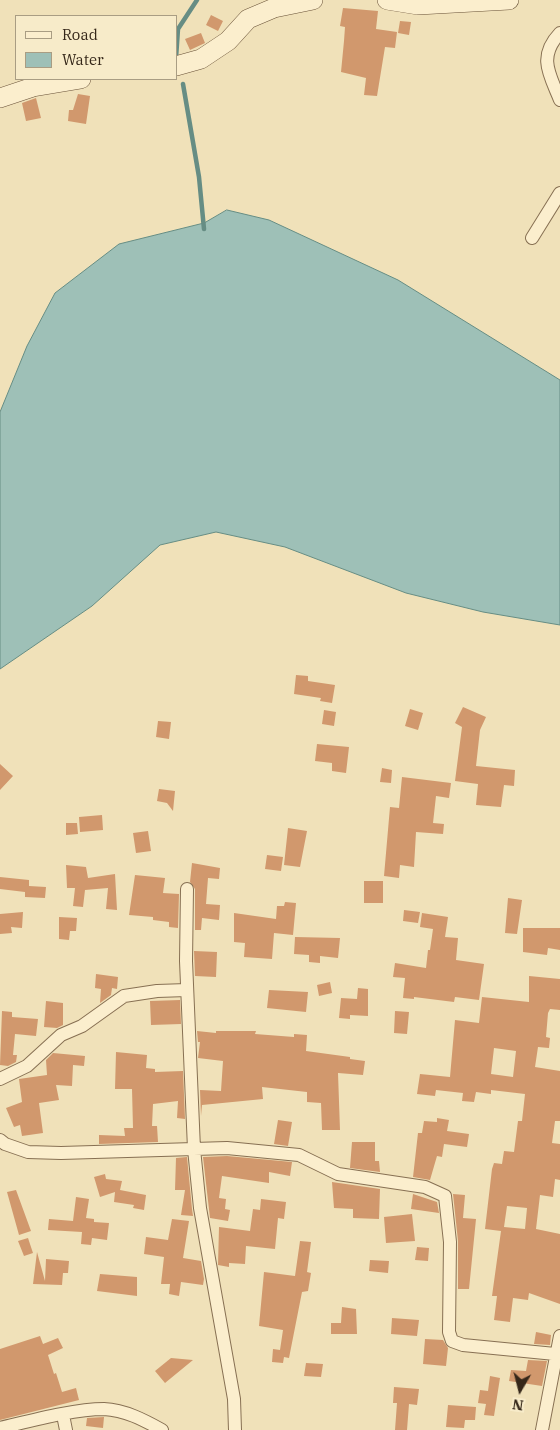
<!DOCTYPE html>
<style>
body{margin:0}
#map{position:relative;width:560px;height:1430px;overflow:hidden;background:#f0e1b9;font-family:"IBM Plex Serif",serif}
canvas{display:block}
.legend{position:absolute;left:15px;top:15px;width:162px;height:65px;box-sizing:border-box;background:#f7ebc9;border:1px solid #a99d83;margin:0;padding:6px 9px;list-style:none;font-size:15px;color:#352719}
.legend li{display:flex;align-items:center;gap:10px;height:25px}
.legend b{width:25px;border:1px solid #a99d83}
.north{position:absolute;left:495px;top:1365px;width:50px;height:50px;-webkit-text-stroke:4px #f7ebc9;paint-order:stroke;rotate:188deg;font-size:14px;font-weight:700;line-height:20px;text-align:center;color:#352719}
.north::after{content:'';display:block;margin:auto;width:18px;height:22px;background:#352719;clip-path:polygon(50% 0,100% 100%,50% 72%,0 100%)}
</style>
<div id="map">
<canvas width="560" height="1430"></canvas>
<ul class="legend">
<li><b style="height:6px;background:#fbeecd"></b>Road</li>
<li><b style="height:14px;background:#9ec0b7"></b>Water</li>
</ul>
<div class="north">N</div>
</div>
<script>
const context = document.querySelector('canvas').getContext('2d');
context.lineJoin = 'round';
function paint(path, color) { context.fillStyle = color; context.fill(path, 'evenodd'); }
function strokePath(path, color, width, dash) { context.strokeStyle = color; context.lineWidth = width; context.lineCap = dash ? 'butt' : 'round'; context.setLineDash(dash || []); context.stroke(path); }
const water = new Path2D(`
 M227,210L269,220L398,280L560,380V625L483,612L406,593L285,547L216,532L160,545L92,606L0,669V412L27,346L55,293L119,244L204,223Z`);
paint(water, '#9ec0b7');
strokePath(water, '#668d84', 1);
strokePath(new Path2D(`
 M176,58L178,29L197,0
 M183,84L199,177L204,229`), '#668d84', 4.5);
paint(new Path2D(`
 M343,8L378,11L376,29L397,32L395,48L385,47L377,96L364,95L366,78L341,72L344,41L345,27L340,26Z
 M211,15L223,21L218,31L206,25Z
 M400,21L411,22L409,35L398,33Z
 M201,33L205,43L190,50L185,39Z
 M78,94L90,96L86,124L68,121L69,110H73Z
 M36,98L41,118L26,121L22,103Z
 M296,675L308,676V681L335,685L332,703L320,701L321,698L294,694Z
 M463,707L486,717L480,730L476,766L515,770L514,786L504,785L501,807L476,805L478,784L455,781L462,727L455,723Z
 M410,709L423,713L418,730L405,726Z
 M324,710L336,712L334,726L322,724Z
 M158,721L171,722L169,739L156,737Z
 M317,744L349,747L346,773L332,771V763L315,761Z
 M0,764L13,776L0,790Z
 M382,768L392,770L391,783L380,782Z
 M402,777L451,783L449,798L436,796L433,823L444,824L443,834L416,832L414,867L400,865L399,878L384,876L390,807L399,808Z
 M159,789L175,791L173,811L167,803L157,801Z
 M102,815L103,830L80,832L79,817Z
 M66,823H77L78,834L66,835Z
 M288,828L307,831L300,867L284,865Z
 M148,831L151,851L136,853L133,833Z
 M267,855L283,857L281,871L265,869Z
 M192,863L220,868L219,879L208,878L206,904L220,905L219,920L202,918L201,930H195V889L190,882Z
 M66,865L86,867L88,878L115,874L117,910L106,909L108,888L85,890L83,907L73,906L75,888H67Z
 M135,875L165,878L163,893L179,894L178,928L169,927V922L153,920V917L129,915Z
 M0,877L29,880V886L46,887L45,898L25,897V892L0,889Z
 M364,881H383V903H364Z
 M508,898L522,900L517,934L505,933Z
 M285,902L296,903L293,935L274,933L272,959L244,957L245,943L234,942V913L276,919L277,906H284Z
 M404,910L420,912L418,923L403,921Z
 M23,912L22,928L11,927L12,933L0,934V914Z
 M422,913L448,917L445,937L458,938L456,960L484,964L479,1000L455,997L454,1002L414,997V999L403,998L405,978L393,977L395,963L426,968L428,950H430L433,929L420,927Z
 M59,917L77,918L76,931H70L69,940L59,939Z
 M523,928H560V950L548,948L547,955L523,952Z
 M295,937L340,938L338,958L320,956V963L309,962V955L294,954Z
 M194,951L217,952L216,977L195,976Z
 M96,974L118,977L117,989L112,988L111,995L100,1003L101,989L95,988Z
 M529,976L560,979V1010L550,1009L548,1013L546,1037L550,1038L549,1048L538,1047L535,1067L560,1071V1121H555L552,1143L560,1144V1180L555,1179L553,1197L540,1195L536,1229L560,1234V1304L529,1293L528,1300L513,1298L510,1322L494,1320L497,1296H492L501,1231L485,1229L492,1169L494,1163L502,1164L504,1151L514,1152L518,1121H522L525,1094L491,1090V1094L476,1092L474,1102L462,1101L463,1093L436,1090L435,1096L417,1094L420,1074L450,1077L455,1020L479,1023L482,997L529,1002ZM494,1048L516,1051L513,1077L491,1074ZM507,1206L527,1208L525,1229L504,1227Z
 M330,982L332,993L319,996L317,985Z
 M358,988L368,989V1016L350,1015V1019L339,1018L341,998L357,999Z
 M269,990L308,992L306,1012L267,1008Z
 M180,1000L181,1024L151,1025L150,1001Z
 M46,1001L63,1003V1025L57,1028L44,1027Z
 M2,1011L12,1012V1017L38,1019L36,1036L15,1034L13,1055H17L16,1062L8,1066L0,1065Z
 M395,1011L409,1012L407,1034L394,1033Z
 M197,1031L216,1033V1031H256L255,1034L294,1037V1034L307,1035L306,1051L350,1057V1059L365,1061L363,1075L338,1073L340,1130H322L321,1103L307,1102V1092L262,1087L263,1099L202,1105L201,1116L200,1090L221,1091L223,1061L198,1058L200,1042H198Z
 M116,1052L147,1055L146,1068L155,1069V1072L183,1071L185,1119L177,1118L178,1101L153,1104L152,1126H157L158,1142L99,1144V1135L125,1136L124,1128H133L132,1089H115Z
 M53,1053L85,1056L84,1066L73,1065L72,1086L56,1085L59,1100L39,1103L43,1133L22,1136L20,1125L14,1127L6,1108L22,1102L19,1079L47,1075L46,1060Z
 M437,1118L449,1120L447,1131L469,1134L467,1147L444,1144L442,1157L437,1156L430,1180L413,1177L418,1133H422L424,1121L437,1122Z
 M278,1120L292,1122L288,1146L274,1144Z
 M352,1142H375V1161H379L380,1172L350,1168Z
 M227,1156L292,1162L290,1176L269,1172V1183L222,1176L219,1198L226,1199L225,1209L230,1210L228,1221L210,1218L203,1157Z
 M187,1157L192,1209L193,1216L181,1215L185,1190H175L176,1158Z
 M105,1174L106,1179L122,1181L120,1190L146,1195L144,1210L133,1208L134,1205L114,1202L115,1192L100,1197L94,1177Z
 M332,1182L380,1189L379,1219L353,1218V1209L334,1208Z
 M16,1190L31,1231L19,1235L7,1192Z
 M413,1194L437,1202L439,1213L411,1209Z
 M453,1194L465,1195L463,1218L476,1219L469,1289H458V1241Z
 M76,1197L89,1199L86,1218L94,1219V1222L109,1223L107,1240L92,1238L91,1245L81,1244L82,1232L48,1230L49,1219L73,1221Z
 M261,1199L286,1202L284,1219L278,1218L275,1249L246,1246L245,1264L229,1263V1267L218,1265L219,1227L250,1231L253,1209L260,1210Z
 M412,1214L415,1241L386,1243L384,1217Z
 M172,1219L189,1221L183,1258L201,1261L204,1279L203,1285L181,1282L179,1296L169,1294L170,1284H161L164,1257L144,1254L146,1237L168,1240Z
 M28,1238L33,1253L24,1256L18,1241Z
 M300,1241L311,1242L307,1272L311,1273L308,1291L302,1292L289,1358L284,1357L283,1363L272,1362L273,1349L280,1350L283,1330L259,1326L264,1272L295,1276Z
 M417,1247L429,1248L428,1261L415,1260Z
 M37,1252L45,1281L46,1259L69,1261L68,1273H63L62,1285L33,1284Z
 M370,1260L389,1261L388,1273L369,1271Z
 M100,1274L137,1277V1296L97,1291Z
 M342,1307L356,1309L357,1334H331V1323H341Z
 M392,1318L419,1320L417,1336L391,1334Z
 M536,1332L551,1335L550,1345L534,1344Z
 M40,1336L43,1344L58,1338L63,1348L48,1355L54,1374L56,1373L62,1392L76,1388L79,1400L0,1420V1349Z
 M425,1339L443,1340L448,1348L446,1366L423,1364Z
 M171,1358L193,1360L165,1383L155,1371Z
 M528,1360L547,1361L542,1386L509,1381L511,1370L526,1371Z
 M306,1363L323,1364L321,1377L304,1376Z
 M490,1376L500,1378L494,1416L484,1415L486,1404L478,1403L480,1390L488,1391Z
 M394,1387L419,1389L417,1405L409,1404L407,1430H395L397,1403H393Z
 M448,1405L476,1407L475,1420H465L464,1428L446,1427Z
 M104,1417L103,1428L86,1426L87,1418Z`), '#d1986d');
const street = new Path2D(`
 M560,33C537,57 550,75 560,100
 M532,238L560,193
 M187,889L186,961L194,1149L200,1208L234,1399L235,1430
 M0,1079L27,1066L61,1035L82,1026L124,996L157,991L187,990
 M0,1140L5,1144L28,1152L61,1153L227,1148L299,1155L338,1174L425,1187L445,1196L450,1242L449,1332L452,1341L463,1345L555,1354
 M63,1415L66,1430
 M0,1428C30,1421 74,1409 104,1409C125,1410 144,1420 162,1430
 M542,1430L560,1336`);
const secondary = new Path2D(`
 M387,0L418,5L509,0
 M176,66L201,59L228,41L248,19L274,8L313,0
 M0,98L33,87L81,79`);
strokePath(street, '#877053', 14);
strokePath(secondary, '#685137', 20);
strokePath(street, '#fbeecd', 12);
strokePath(secondary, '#fbeecd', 19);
</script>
